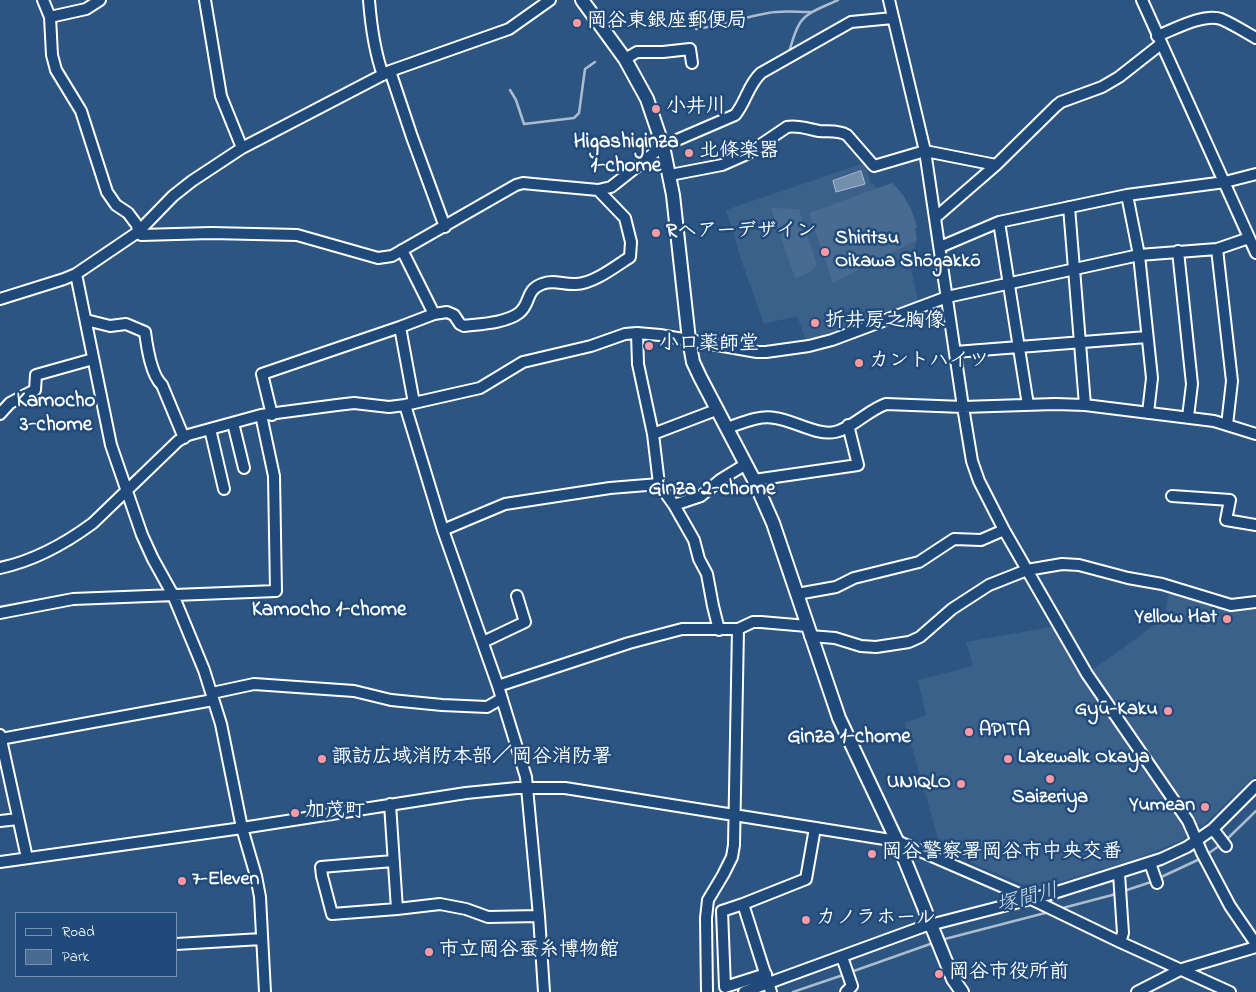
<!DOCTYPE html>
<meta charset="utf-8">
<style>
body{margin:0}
#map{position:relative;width:1256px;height:992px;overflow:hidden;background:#2c5582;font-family:"Indie Flower",sans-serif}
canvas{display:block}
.legend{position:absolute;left:15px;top:912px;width:162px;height:65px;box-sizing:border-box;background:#1f4a7a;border:1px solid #7992af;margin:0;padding:6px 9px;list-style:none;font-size:15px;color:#fff}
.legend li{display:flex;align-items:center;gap:10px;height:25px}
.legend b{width:25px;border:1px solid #7992af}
</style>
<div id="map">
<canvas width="1256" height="992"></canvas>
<ul class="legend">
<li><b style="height:6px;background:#1f4a7a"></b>Road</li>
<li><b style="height:14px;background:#486b92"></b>Park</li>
</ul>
</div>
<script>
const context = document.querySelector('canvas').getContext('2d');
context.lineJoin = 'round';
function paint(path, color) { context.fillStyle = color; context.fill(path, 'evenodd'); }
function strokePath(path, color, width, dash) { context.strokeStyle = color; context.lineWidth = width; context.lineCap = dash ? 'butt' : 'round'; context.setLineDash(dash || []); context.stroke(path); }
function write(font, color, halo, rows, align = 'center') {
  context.font = font + ' "Indie Flower","Klee One",sans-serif'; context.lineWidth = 5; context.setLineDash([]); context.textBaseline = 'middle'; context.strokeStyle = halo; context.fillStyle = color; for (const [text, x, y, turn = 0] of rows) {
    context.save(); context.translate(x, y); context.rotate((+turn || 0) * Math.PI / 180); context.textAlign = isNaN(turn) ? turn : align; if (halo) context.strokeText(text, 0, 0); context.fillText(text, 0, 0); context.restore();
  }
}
paint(new Path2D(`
 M864,163L871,184L874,183L876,188L892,183L900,191L911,208L917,227L915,228L917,240L914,251L908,254L918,301L813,339L807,342L797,316L764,324L743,265L726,210Z
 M1170,590L1231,608L1246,610L1256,608V775L1203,825L1197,824L1142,748L1091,671L1164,618Z
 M1056,626L1162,789L1187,829V835L1181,841L1135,859L1045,886H1037L1019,883L941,849L905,723L926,715L918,680L973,666L966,642Z`), '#3b618b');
paint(new Path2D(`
 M892,183C906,196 912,210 917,227L915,228L917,240L833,283L809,213Z
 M771,208L799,209L817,265L809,273L795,278Z`), '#486b92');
const water = new Path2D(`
 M861,171L865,184L836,192L833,181Z`);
paint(water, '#748fad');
strokePath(water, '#acbcce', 1);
strokePath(new Path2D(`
 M696,29C721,26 744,17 768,13C782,10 797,12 811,12
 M789,53C799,14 803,16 838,0
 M510,90L516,100L524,124L574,118L579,113L585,69L595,62
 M1226,840L1256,811
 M1206,855L1222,844
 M1159,878L1202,858
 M1124,891L1154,881
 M1059,909L1116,894
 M941,940L1049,912
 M851,972L933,943
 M793,992L846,974`), '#acbcce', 2.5);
const minor = new Path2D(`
 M43,0L50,17L52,55L56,70L81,111L107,192L116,205L128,213L137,225L138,232
 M205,0L221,96L242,148
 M369,0C371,26 374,50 383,75
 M889,0L925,151L963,407L972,461L979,481L1004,530L1087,674L1188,821L1202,853L1230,906L1256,944
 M1142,0L1256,253
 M50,17L86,9L100,0
 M1157,36C1173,30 1203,13 1221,19C1233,24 1245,32 1256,38
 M625,59L637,52H663L690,49L692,63
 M390,71L412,137L445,227
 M670,175L722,165L747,154L787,127C798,125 808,129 819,131C829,132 838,130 847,135L874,166L925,151L996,165
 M1127,195L1139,255L1152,378L1148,413
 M1069,207L1085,405
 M936,217L996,165L1056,106L1061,102L1102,87L1119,77L1161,44
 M999,222L1028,405
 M138,232L141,235L211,233L297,235L378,258L392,256L516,185L523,183L533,184L598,190L611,187L663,146L735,115C746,102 748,85 761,73L851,22L893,18
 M940,247L999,222L1127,195L1225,182L1256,174
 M1217,249L1232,381L1227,425
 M402,250L434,314
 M1178,251L1192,384L1188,417
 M76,274L111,445L142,535L153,559L173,595L204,670L221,724L242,828L256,876L260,897L265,992
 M0,299L64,279L76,274L138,232L173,196L192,181L242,148L390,71L509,29L550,0
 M86,320L110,326L126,324L145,332C147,347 151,375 162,385L184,438
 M400,327L414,403
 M637,333L638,364L653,434L659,484L674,505L694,540L699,559L707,574L713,606L719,630
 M955,352L1147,337
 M405,405L443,530L498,686L526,777L539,916L544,992
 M0,414L10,403L35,390L36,375L93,359
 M272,415L262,374L400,327L434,314L447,312L454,315L460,324L464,326C480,324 506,323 519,313C531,304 525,290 542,284C554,279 563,285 576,284C593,284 616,266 630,257L631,242L625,218L598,190
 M233,423L244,468
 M727,428C742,423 759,415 775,418C793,420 817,436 835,432C853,428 868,410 886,404L963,407L1055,404L1085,405L1214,421L1256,434
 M210,429L224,489
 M653,434L716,410
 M754,480L858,465L848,425
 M1172,496L1230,500L1226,520L1256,525
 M674,505L701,496L720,480L746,464
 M443,530L505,504L610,488L659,484
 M0,568C33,561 66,543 93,523L178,441L188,435L261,415L337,405L354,403L389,407L405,405L480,388L523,362L591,346L625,334L637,333L660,335L757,352H766L809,346L832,340L947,297L1139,255L1217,249L1249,238
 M797,594L836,587L854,578L919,562L954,539L981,540L1004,530
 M0,613L73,599L276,591L274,476L261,415
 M810,636L835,638L861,646L876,647L909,642L920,637L952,609L989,585L1027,570L1062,564L1079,565L1128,578L1162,584L1231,605L1256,602
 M483,642L525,622L517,596
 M498,686L629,643L682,629H738L753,622H761L807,626
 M212,693L254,684L354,691L391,700L442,705L487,707L501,699
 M0,735L27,858
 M0,739L213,700
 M390,804L397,909L332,914L322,876L321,867L393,861
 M0,821L18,819
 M1213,829L1226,846
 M0,862L242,828L466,793L517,788H565L897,841L1031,899L1120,942L1230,992
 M1150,863L1157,883
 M1119,874L1123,933L1120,942
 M743,904L722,911L725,987L766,974
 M397,909L440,904L466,909L488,917L539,916
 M176,944L262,939
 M842,957L852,986L846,992
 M707,992L706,918L708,900L723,875L732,857L734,845L738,629
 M744,992L922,927L1054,893L1161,859L1187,847L1213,829L1256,786
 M771,992L743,904L806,879L815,828
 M1137,992L1182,969L1256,947`);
const major = new Path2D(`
 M582,0L625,59L647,99L663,146L673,195L689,340L693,362L700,377L754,480L773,523L839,718L897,841L953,979L962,992`);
strokePath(minor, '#fff', 14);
strokePath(major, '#fff', 16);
strokePath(minor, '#1f4a7a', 10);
strokePath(major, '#1f4a7a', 12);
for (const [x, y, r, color] of [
 [577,23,5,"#ff9aa2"],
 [656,109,5,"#ff9aa2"],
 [689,153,5,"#ff9aa2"],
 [656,233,5,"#ff9aa2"],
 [825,252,5,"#ff9aa2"],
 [815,323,5,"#ff9aa2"],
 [649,346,5,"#ff9aa2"],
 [859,363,5,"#ff9aa2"],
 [1227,619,5,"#ff9aa2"],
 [1168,711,5,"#ff9aa2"],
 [969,732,5,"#ff9aa2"],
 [322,759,5,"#ff9aa2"],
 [1008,759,5,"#ff9aa2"],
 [1050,779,5,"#ff9aa2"],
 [961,784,5,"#ff9aa2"],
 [1205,807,5,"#ff9aa2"],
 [295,813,5,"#ff9aa2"],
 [872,854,5,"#ff9aa2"],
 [182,881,5,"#ff9aa2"],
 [806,920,5,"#ff9aa2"],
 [429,952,5,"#ff9aa2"],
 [939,974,5,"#ff9aa2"]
]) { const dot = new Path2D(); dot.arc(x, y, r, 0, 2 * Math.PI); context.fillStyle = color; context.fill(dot); strokePath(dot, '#1f4a7a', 2); }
write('bold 20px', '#fff', '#1f4a7a', [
 ["岡谷東銀座郵便局",587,23],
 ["小井川",666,109],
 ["北條楽器",699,153],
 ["Rヘアーデザイン",666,233],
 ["Shiritsu",835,240],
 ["Oikawa Shōgakkō",835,263],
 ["折井房之胸像",825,323],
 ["小口薬師堂",659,346],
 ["カントハイツ",869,363],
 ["Yellow Hat",1217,619,"right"],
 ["Gyū-Kaku",1158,711,"right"],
 ["APITA",979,732],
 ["諏訪広域消防本部／岡谷消防署",332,759],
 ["Lakewalk Okaya",1018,759],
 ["UNIQLO",951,784,"right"],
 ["Saizeriya",1050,799,"center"],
 ["Yumean",1195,807,"right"],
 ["加茂町",305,813],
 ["岡谷警察署岡谷市中央交番",882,854],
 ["7-Eleven",192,881],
 ["カノラホール",816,920],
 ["市立岡谷蚕糸博物館",439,952],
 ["岡谷市役所前",949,974]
], 'left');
write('bold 21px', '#fff', '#1f4a7a', [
 ["Higashiginza",626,144],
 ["1-chome",626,168],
 ["Kamocho",56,403],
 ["3-chome",56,427],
 ["Ginza 2-chome",712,491],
 ["Kamocho 1-chome",329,612],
 ["Ginza 1-chome",849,739]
]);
write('italic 21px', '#d5dde6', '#1f4a7a', [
 ["塚間川",1028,900,-15]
]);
</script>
